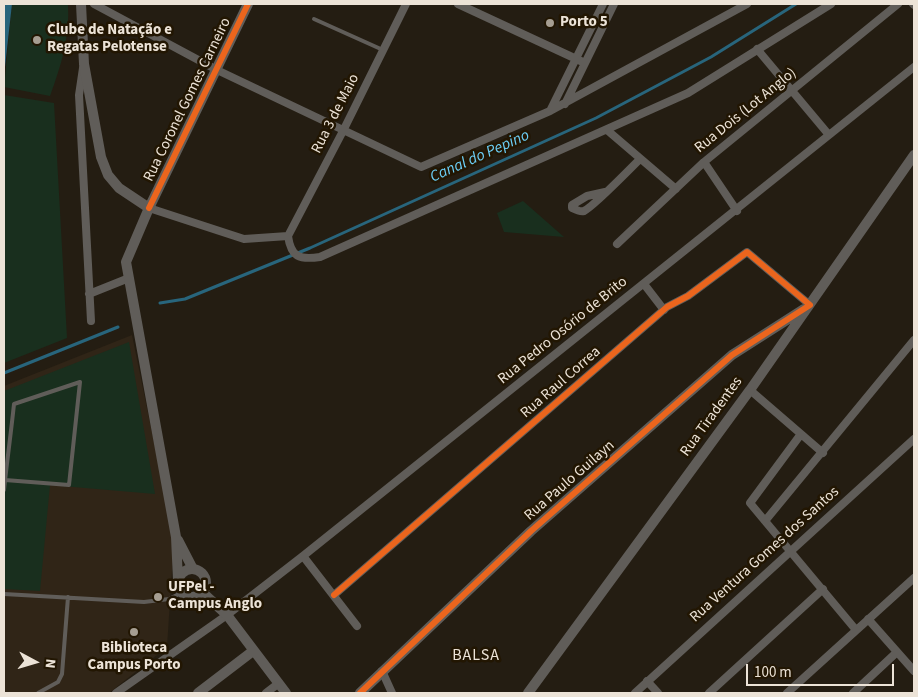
<!DOCTYPE html>
<meta charset="utf-8">
<style>
body{margin:0}
#map{position:relative;width:918px;height:697px;overflow:hidden;background:#241d12;font-family:"Source Sans 3",sans-serif}
canvas{display:block}
.frame{position:absolute;inset:0;border:5px solid #ece3d7;pointer-events:none}
.north{position:absolute;left:10px;top:637px;width:50px;height:50px;-webkit-text-stroke:4px #221602;paint-order:stroke;rotate:96deg;font-size:14px;font-weight:700;line-height:20px;text-align:center;color:#ece3d7}
.north::after{content:'';display:block;margin:auto;width:18px;height:22px;background:#ece3d7;clip-path:polygon(50% 0,100% 100%,50% 72%,0 100%)}
.scale{position:absolute;left:746px;top:664px;width:148px;height:22px;box-sizing:border-box;border:2px solid #ece3d7;border-top:0;padding-left:6px;font-size:15px;line-height:18px;white-space:nowrap;color:#ece3d7;-webkit-text-stroke:4px #221602;paint-order:stroke}
</style>
<div id="map">
<canvas width="918" height="697"></canvas>
<div class="frame"></div>
<div class="north">N</div>
<div class="scale">100 m</div>
</div>
<script>
const context = document.querySelector('canvas').getContext('2d');
context.lineJoin = 'round';
function paint(path, color) { context.fillStyle = color; context.fill(path, 'evenodd'); }
function strokePath(path, color, width, dash) { context.strokeStyle = color; context.lineWidth = width; context.lineCap = dash ? 'butt' : 'round'; context.setLineDash(dash || []); context.stroke(path); }
function write(font, color, halo, rows, align = 'center') {
  context.font = font + ' "Source Sans 3",sans-serif'; context.lineWidth = 5; context.setLineDash([]); context.textBaseline = 'middle'; context.strokeStyle = halo; context.fillStyle = color; for (const [text, x, y, turn = 0] of rows) {
    context.save(); context.translate(x, y); context.rotate((+turn || 0) * Math.PI / 180); context.textAlign = isNaN(turn) ? turn : align; if (halo) context.strokeText(text, 0, 0); context.fillText(text, 0, 0); context.restore();
  }
}
paint(new Path2D(`
 M132,335L174,540L167,647L109,693H4V386Z`), '#302517');
paint(new Path2D(`
 M12,4H68C70,37 61,66 50,96L4,87Z
 M4,95L54,103L67,338L4,363Z
 M523,201L564,237L504,232L497,213Z
 M129,342L155,494L50,485L40,591L4,589V391Z`), '#192f1e');
paint(new Path2D(`
 M4,4H12L4,76Z`), '#28657c');
strokePath(new Path2D(`
 M160,303L185,299L310,248L596,118L711,57L796,4
 M4,373L118,327`), '#28657c', 3);
strokePath(new Path2D(`
 M314,19L383,50
 M4,490C7,461 11,433 14,404L80,382L69,485L5,480
 M4,594L144,602L169,599L181,593
 M38,693L58,682L62,674L68,597`), '#605d59', 4);
strokePath(new Path2D(`
 M94,4L217,70L421,167L550,111L747,4
 M458,4L585,63
 M913,4L914,5
 M757,49L829,135
 M83,68L79,95L91,321
 M565,104L614,4
 M550,111L603,4
 M607,130L676,189
 M704,162L737,211
 M605,192L587,196L572,205V208C576,210 580,212 584,211C593,207 630,169 640,159
 M149,208L244,239L288,236
 M288,236C291,257 299,260 320,257L688,93L831,4
 M288,236L343,131L406,4
 M617,244L704,162L898,4
 M644,284L664,310
 M89,294L129,278
 M750,390L823,453
 M801,434L750,503L856,630
 M765,521L914,340
 M303,556L357,626
 M334,595L667,307L688,296L747,252L810,305
 M868,619L914,671
 M382,671L392,693
 M647,681L658,693
 M116,693L227,615L303,556L914,67
 M266,693L279,683
 M635,693L914,439
 M709,693L823,589
 M787,693L914,578
 M853,693L897,652`), '#605d59', 8);
strokePath(new Path2D(`
 M81,4L84,64L101,157L108,175L119,188L149,208
 M178,540L193,569
 M178 583a14 14 0 1 1 28 0a14 14 0 1 1-28 0Z
 M178,580L176,537L126,262L149,208L248,4
 M202,592L227,615L286,693
 M198,693L253,651
 M360,693L531,531L732,355L804,309
 M528,693L750,390L914,155`), '#605d59', 10);
strokePath(new Path2D(`
 M149,208L248,4
 M334,595L667,307L688,296L747,252L810,305L732,355L531,531L360,693`), '#eb651d', 6);
for (const [x, y, r, color] of [
 [550,23,5,"#a69e92"],
 [37,40,5,"#a69e92"],
 [158,597,5,"#a69e92"],
 [134,632,5,"#a69e92"]
]) { const dot = new Path2D(); dot.arc(x, y, r, 0, 2 * Math.PI); context.fillStyle = color; context.fill(dot); strokePath(dot, '#221602', 2); }
write('bold 15px', '#ece3d7', '#221602', [
 ["Porto 5",560,23],
 ["Clube de Natação e",47,31],
 ["Regatas Pelotense",47,48],
 ["UFPel -",168,588],
 ["Campus Anglo",168,605],
 ["Biblioteca",134,649,"center"],
 ["Campus Porto",134,666,"center"]
], 'left');
write('15px', '#ece3d7', '#221602', [
 ["Rua Coronel Gomes Carneiro",188,100,-64],
 ["Rua Dois (Lot Anglo)",746,111,-39],
 ["Rua 3 de Maio",336,114,-63],
 ["Rua Pedro Osório de Brito",563,331,-39],
 ["Rua Raul Correa",561,383,-41],
 ["Rua Tiradentes",712,417,-54],
 ["Rua Paulo Guilayn",570,481,-41],
 ["Rua Ventura Gomes dos Santos",765,555,-42]
]);
write('italic 16px', '#6ccff7', '#221602', [
 ["Canal do Pepino",480,157,-24]
]);
context.letterSpacing = '1px';
write('16px', '#ece3d7', '#221602', [
 ["BALSA",476,656]
]);
context.letterSpacing = '0px';
</script>
